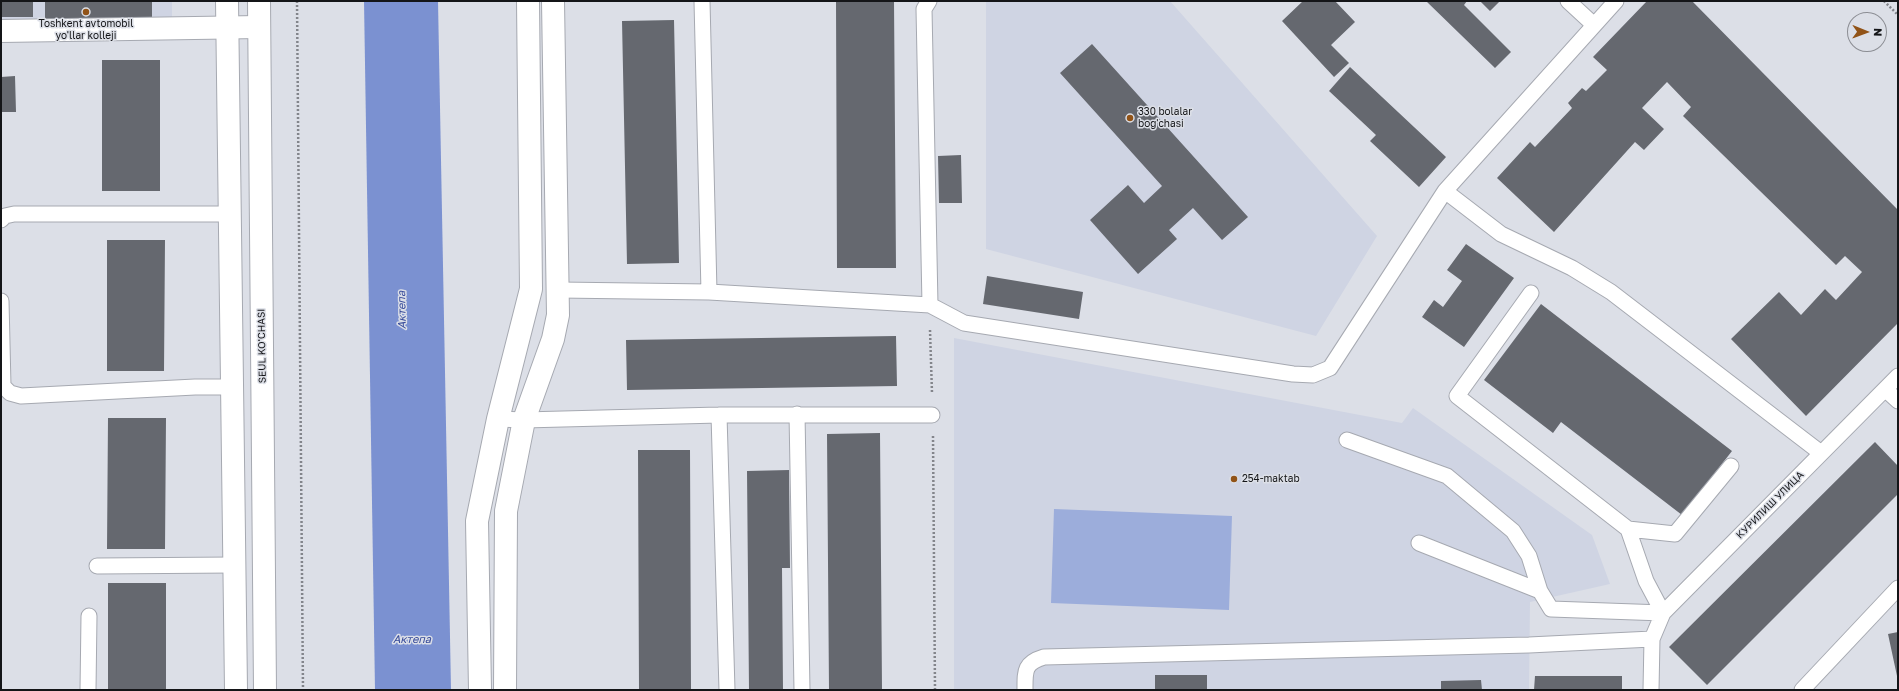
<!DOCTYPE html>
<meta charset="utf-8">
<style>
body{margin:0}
#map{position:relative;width:1899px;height:691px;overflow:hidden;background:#dcdfe7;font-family:"Golos Text",sans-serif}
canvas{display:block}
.frame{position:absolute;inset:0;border:2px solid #141518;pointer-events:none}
.north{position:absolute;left:1847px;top:12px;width:40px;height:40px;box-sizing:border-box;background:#dcdfe7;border:1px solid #8c8e94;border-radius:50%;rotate:91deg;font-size:11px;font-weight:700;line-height:16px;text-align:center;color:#141518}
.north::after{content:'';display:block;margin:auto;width:14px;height:18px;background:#915317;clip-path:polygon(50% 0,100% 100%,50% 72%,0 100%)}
</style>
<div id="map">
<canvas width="1899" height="691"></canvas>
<div class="frame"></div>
<div class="north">N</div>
</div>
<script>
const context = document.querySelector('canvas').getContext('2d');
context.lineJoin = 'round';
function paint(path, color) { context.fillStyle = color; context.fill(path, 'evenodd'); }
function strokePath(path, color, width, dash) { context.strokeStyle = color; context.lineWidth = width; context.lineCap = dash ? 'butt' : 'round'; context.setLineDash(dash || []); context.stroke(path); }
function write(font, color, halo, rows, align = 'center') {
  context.font = font + ' "Golos Text",sans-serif'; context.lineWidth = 3; context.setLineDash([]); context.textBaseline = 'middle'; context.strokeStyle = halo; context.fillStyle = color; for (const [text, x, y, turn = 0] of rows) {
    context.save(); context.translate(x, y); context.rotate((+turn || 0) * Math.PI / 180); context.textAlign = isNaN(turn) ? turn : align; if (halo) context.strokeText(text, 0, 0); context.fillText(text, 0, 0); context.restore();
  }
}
paint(new Path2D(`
 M1,1H172V23L1,22Z
 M986,1H1170L1377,236L1316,336L986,249Z
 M954,338L1402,423L1413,408L1592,535L1610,584L1530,602L1529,690H954Z`), '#cfd4e3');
paint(new Path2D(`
 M1054,509L1232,516L1229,610L1051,603Z`), '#9caddb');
paint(new Path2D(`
 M364,1H438L451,690H375Z`), '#7b91d1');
paint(new Path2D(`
 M1,1H33V17H1Z
 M45,1H152V20H45Z
 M836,1H894L896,268H837Z
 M1303,1H1335L1355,22L1331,45L1349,63L1334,77L1282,21Z
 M1426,1H1467L1464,5L1511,52L1495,68Z
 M1480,1H1500L1490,11Z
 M1647,1H1692L1898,210V323L1806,416L1731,339L1779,292L1801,315L1825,289L1836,300L1862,272L1845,256L1836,265L1683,116L1691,107L1667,82L1642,108L1664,129L1644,150L1635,142L1554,232L1497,178L1530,142L1535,147L1572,108L1568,103L1582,88L1586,91L1607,70L1593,57Z
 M674,20L679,263L627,264L622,21Z
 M1092,44L1248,217L1222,240L1193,208L1169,230L1177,239L1138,274L1090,220L1128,185L1144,203L1162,186L1060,73Z
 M102,60H160V191H102Z
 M1350,67L1446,157L1419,187L1370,141L1376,135L1329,91Z
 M15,76L16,112H1V77Z
 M961,155L962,203H939L938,156Z
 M107,240H165L164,371H107Z
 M1466,244L1514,278L1464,347L1422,317L1434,300L1443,307L1462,281L1447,270Z
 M987,276L1083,292L1079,319L983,304Z
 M1541,304L1732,451L1682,515L1561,422L1553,433L1484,380Z
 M896,336L897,386L627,390L626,340Z
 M108,418H166L165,549H107Z
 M880,433L882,690H829L827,434Z
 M1875,442L1898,466V494L1707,685L1669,647Z
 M638,450H690L691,690H639Z
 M789,470L790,568H782L783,690H749L747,471Z
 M108,583H166V690H108Z
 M1898,632V676H1897L1888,634Z
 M1155,675H1207V690H1155Z
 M1535,676H1622V690H1534Z
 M1481,680L1482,690H1441V681Z`), '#65686f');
const service = new Path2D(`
 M702,1L709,292
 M929,1L924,9L930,305
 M1568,1L1594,25
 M1445,191L1501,234L1572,268L1611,292L1821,453
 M1,220L5,216L14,214H230
 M559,290L709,292L930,305L964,323L1293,374L1313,375L1330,368L1445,191L1616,1
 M1,301L3,386L10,393L21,396L195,387H232
 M1886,390L1898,401
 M797,414L802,690
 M719,415L727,690
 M498,419L524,420L719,415H932
 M1347,440L1447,476L1513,531L1529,556L1540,591L1551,609L1663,613L1646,581L1628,529L1457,396L1531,293
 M1628,529L1675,534L1731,466
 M1419,543L1540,591
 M97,566L234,565
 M88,690L89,616
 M1025,690C1025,671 1024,663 1044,657L1529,645L1652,639
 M1651,690L1652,639L1663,613L1898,376
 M1802,690L1898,588`);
const pedestrian = new Path2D(`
 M480,690L477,521L498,419L531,289L528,1`);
const minor = new Path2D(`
 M1,31L259,27
 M505,690L506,511L524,420L553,339L558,315L553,1`);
const secondary = new Path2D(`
 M227,1L236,690
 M259,1L265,690`);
strokePath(service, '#a6a9b1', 17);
strokePath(pedestrian, '#a6a9b1', 24);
strokePath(minor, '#a6a9b1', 24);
strokePath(secondary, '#a6a9b1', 24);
strokePath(new Path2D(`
 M297,1L303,690
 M1884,1L1898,15
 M930,330L932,393
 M933,436L935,690`), '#83858b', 2.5, [2, 2]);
strokePath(service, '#fff', 15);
strokePath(pedestrian, '#fff', 22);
strokePath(minor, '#fff', 22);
strokePath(secondary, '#fff', 22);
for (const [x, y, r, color] of [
 [86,12,4,"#915317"],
 [1130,118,4,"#915317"],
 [1234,479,4,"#915317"]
]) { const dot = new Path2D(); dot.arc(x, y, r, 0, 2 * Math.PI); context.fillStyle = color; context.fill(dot); strokePath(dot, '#dcdfe7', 1.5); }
write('10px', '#141518', '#dcdfe7', [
 ["Toshkent avtomobil",86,24,"center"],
 ["yo'llar kolleji",86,36,"center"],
 ["330 bolalar",1138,112],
 ["bog'chasi",1138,124],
 ["254-maktab",1242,479]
], 'left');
write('10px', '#141518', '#dcdfe7', [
 ["SEUL KO'CHASI",262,346,-91],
 ["КУРИЛИШ УЛИЦА",1770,505,-45]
]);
write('italic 11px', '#374b9a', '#dcdfe7', [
 ["Актепа",402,310,-91],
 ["Актепа",412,640]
]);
</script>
